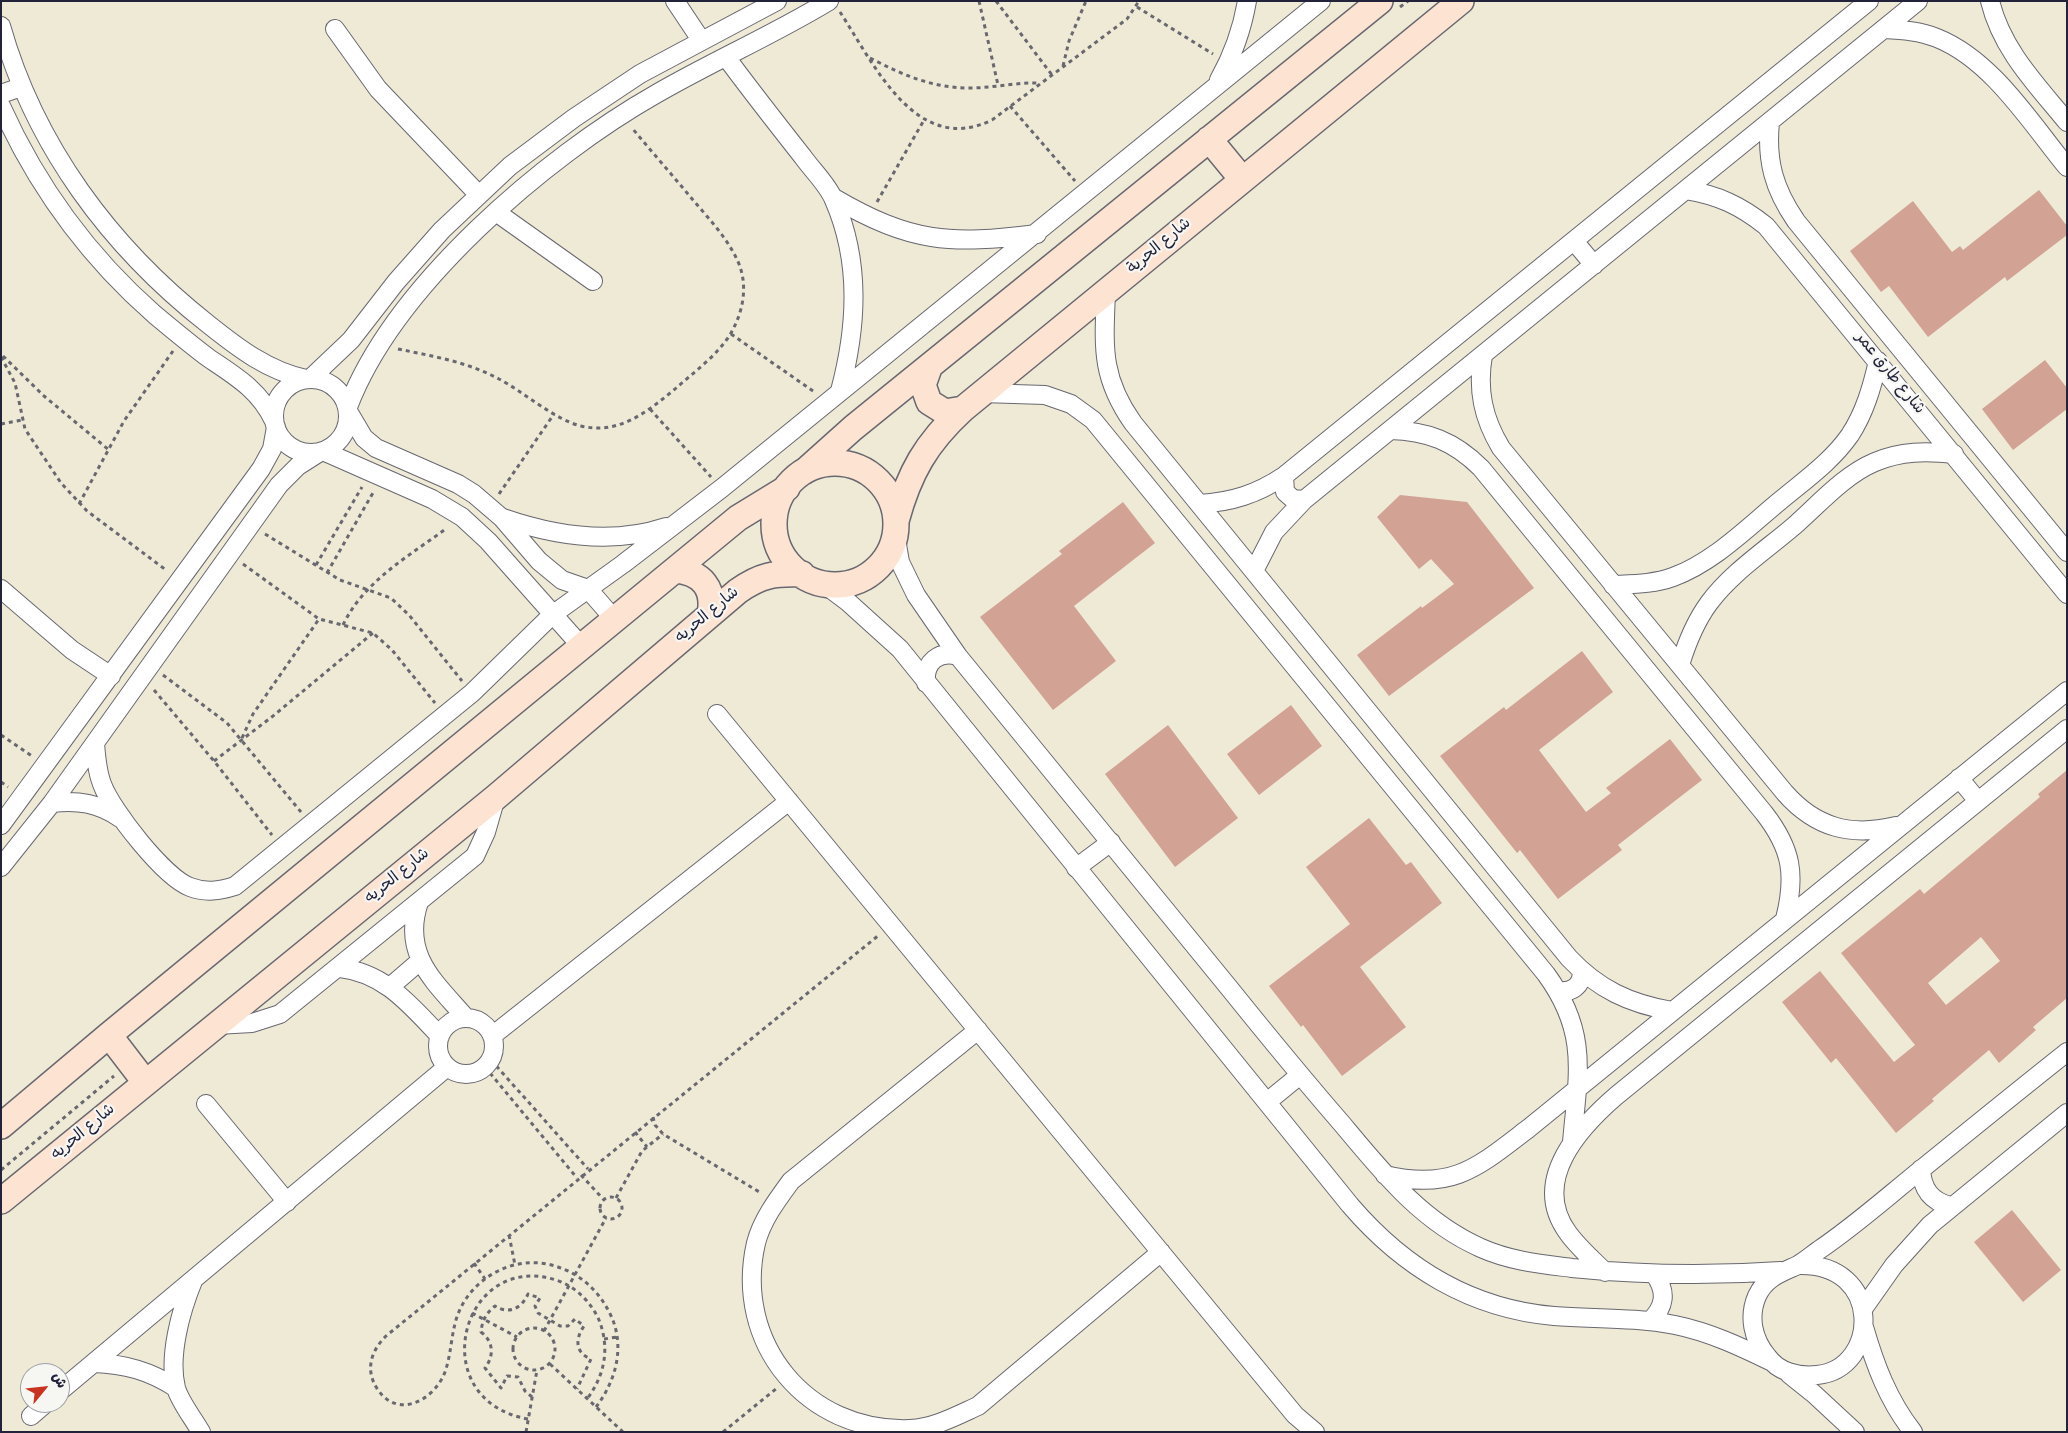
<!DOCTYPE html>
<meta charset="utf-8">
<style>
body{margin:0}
#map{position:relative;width:2068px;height:1433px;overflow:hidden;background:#eeead5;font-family:"Gochi Hand","Playpen Sans Arabic",sans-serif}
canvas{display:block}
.frame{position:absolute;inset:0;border:2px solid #22223b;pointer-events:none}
.north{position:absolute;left:20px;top:1363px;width:50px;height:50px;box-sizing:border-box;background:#f6f6f2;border:1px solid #a1a1a9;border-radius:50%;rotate:62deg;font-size:14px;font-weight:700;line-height:20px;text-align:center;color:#22223b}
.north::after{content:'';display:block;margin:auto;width:18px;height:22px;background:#c8321e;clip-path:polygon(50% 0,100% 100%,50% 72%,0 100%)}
</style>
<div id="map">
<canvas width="2068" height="1433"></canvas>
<div class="frame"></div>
<div class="north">ش</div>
</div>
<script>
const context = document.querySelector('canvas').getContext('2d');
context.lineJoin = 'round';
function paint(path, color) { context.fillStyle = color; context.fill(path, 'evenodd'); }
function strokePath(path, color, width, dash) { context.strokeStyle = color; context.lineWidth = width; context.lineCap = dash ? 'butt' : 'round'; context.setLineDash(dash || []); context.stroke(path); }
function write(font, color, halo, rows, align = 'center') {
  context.font = font + ' "Gochi Hand","Playpen Sans Arabic",sans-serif'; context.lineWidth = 4.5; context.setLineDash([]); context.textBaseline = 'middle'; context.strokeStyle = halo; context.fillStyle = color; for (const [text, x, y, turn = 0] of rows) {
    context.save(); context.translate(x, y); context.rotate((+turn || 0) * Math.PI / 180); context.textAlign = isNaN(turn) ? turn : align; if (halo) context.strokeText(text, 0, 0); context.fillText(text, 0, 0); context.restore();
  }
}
paint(new Path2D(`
 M2039,190L2067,226V235L2007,281L2005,277L1928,337L1889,286L1881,292L1850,251L1913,201L1952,252L1960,246L1963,250Z
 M2045,360L2067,388V409L2013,450L1982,409Z
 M1400,495L1467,502L1534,588L1389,696L1357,655L1421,606L1422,608L1454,584L1431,559L1419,569L1377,517Z
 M1123,502L1155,543L1074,606L1116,661L1053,710L980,617L1062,554L1059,551Z
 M1582,651L1613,692L1539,750L1586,812L1611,793L1606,788L1670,739L1702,780L1618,845L1622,850L1558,899L1520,850L1517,853L1440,756L1504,707L1506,710Z
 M1291,705L1322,746L1259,795L1227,754Z
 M1168,725L1238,818L1175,867L1105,774Z
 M2067,770V998L2033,1027L2036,1030L1999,1063L1989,1050L1932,1099L1934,1101L1896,1133L1836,1058L1831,1063L1782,1002L1820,971L1894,1062L1915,1045L1841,953L1920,889L1924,894L2040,797L2038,794ZM1981,937L2000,961L1946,1005L1928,983Z
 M1369,818L1406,865L1411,862L1442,903L1360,967L1406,1027L1342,1076L1303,1025L1301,1027L1269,986L1350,924L1306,867Z
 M2012,1210L2061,1270L2023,1302L1974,1242Z`), '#d2a295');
const street = new Path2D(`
 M675,1L701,40
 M1990,1C2002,50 2036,84 2067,122
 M1,26C35,146 110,247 208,324C238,348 268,371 306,379
 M335,29L378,89L478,194
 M1884,29C1902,30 1920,31 1937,38C1992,60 2030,122 2067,167
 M726,57C751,91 777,124 803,157C813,171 828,185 834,200C861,262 857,327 840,391
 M1219,80C1233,55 1242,30 1247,1
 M1,94L21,87
 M1,106C37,186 88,256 154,314C172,329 191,345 210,359C237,377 260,391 274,421
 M1770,122C1766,161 1774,189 1796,221L2067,552
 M1686,190C1718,195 1741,206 1766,226L2067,594
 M834,198C911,243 950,245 1037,234
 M496,212L593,281
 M1574,241L1594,265
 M1106,291C1104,346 1100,376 1133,423L1569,958C1598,989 1630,1004 1672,1011
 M1483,355C1477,390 1483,418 1501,448L1785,793C1816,828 1851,837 1896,826
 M311,378L351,340L396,282L442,230L510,166L574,118L640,74L777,1
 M274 416a37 37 0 1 1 74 0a37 37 0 1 1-74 0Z
 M982,393L1045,395L1071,404L1093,420L1546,974C1589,1033 1578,1074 1572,1142
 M348,407C394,286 545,157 656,94C713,61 773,35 829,1
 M348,411L364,438L376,448L458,484L474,494L502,518L539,561L562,580L588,589L615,620
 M1390,430C1427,431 1454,441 1481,468L1764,813C1792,849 1796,875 1785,919
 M323,451L432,499L462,517L488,541L582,647
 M1284,476L1285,492L1293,499L1304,500
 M1199,504C1232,502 1257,494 1284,476L1869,1
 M503,518C555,536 612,545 666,527
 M895,533L900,562L916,595L958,656C1049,767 1140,878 1230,989C1267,1035 1304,1080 1343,1125C1383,1173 1422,1222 1481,1248C1510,1261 1541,1264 1572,1268C1642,1275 1711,1276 1781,1271
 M1254,571L1274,532L1304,500L1918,1
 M824,584L848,602L900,649L1350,1205C1403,1267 1471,1309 1554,1316C1594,1319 1635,1317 1675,1325C1709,1332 1739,1346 1770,1361
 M1613,585C1633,584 1654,584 1673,577C1714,562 1748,527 1781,500C1805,480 1832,461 1850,435C1865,412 1872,387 1878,361
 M1,589L72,650L111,676
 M1680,665C1687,642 1695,622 1709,603C1731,573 1766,550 1794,526C1819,504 1844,475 1875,462C1901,451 1926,451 1954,454
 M926,683C924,662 939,650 958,656
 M717,714L1295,1415L1315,1432
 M95,743C96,757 97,771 102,784C112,811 164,877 190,887C206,893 219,891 235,886L472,693L552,615L623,564L722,488L1321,1
 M1959,778L1978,801
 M52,803C78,800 98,803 120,818
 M1,825L261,469L272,449L276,427
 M1,867L52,803L279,485L298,466L320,452
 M1076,868L1111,842
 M419,902C401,955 435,982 466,1018
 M340,968C385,973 410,1005 440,1036
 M391,986L420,961
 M1558,991C1572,993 1582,986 1582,971
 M438 1046a28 28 0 1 1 56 0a28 28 0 1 1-56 0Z
 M216,1025L252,1023L280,1014L475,856L486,832L496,797
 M978,1030L791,1181C777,1200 762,1220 756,1243C733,1343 807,1433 910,1429C934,1428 956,1416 978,1406L1161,1252
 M492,1036L789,801
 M1267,1102L1300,1075
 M206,1104L287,1202
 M1921,1169C1922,1189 1931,1201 1950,1206
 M1385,1175C1453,1191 1478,1167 1529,1128L2067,691
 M1798,1265C1884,1262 1880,1369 1817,1375C1798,1377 1778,1372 1767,1356C1753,1339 1748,1317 1757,1296C1766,1277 1781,1273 1798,1265C1805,1261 1812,1255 1819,1250C1856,1225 1888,1196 1923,1168C1971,1129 2019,1090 2067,1052
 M1605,1272C1592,1259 1578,1247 1568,1233C1530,1181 1579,1128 1616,1096L2067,729
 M193,1281C181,1310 168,1356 176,1388C180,1402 193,1418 201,1432
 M1863,1309L1894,1265L1930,1225L2067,1113
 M1650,1321C1665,1307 1667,1292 1655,1275
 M1864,1327C1875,1365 1888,1400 1913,1432
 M94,1363C125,1364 150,1371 176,1388
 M1789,1374L1814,1394L1855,1432
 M60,1391L447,1067
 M31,1416L46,1403`);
const secondary = new Path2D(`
 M1209,139L1242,179
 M929,368L923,385L929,402L945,412L963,409
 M774 524a61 61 0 1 1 122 0a61 61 0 1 1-122 0Z
 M805,471L853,428L1380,1
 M896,521C909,473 926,443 963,409L1461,1
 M675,570C702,572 715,589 710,614
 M109,1035L145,1082
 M1,1126L109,1035L738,518L787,488
 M1,1201L496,797L738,591C761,575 774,573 802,574`);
strokePath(street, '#696871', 20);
strokePath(secondary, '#696871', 28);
strokePath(new Path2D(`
 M979,1L998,85
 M996,1L1052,75
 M1137,7L1213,54
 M1400,7L1408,1
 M840,12C874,64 916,157 992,120L1127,19L1139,1
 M870,58C903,75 932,88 970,88C994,88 1017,82 1040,83
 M1063,66L1069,41L1086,1
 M1010,106L1075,181
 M877,202L924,120
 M731,334L813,391
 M398,349C432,356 468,362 499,379C524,392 555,420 581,426C619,435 647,412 675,389C694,372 718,355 731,333C743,312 748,287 739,264C729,240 710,220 693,200C673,176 652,152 632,128
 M3,356L44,396L109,450
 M1,357L15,383L25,429L61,483L87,511L166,570
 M650,409L711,477
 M1,424L22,420
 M499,494L554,414
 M79,504L124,421L173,351
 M265,534L340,580L391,598L409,615L462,681
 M243,564L319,619L373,633L392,650L435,703
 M316,565L362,487
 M327,573L374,491
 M343,625C364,581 409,556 447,528
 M163,675L227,723L301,812
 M154,690L214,761L272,835
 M1,735L32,756
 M242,738L253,714L319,619
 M214,761L273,716L373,633
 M1,782L8,787
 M491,1060L588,1169
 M485,1067L577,1178
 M653,1117L655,1125L663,1134L761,1193
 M635,1132L647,1147
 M1,1170L114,1076
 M581,1175L604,1200
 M600 1208a11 11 0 1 1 22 0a11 11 0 1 1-22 0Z
 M616,1198L642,1151L663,1134
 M509,1235L515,1265
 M474,1263L485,1279
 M472,1313L517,1337
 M513 1349a21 21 0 1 1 42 0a21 21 0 1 1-42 0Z
 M544,1331L606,1218
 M604,1339L617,1337
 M550,1364L623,1432
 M532,1397L525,1391L518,1377L507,1376L501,1388L485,1368C494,1356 494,1342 481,1332C482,1321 486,1313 495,1306C509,1315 522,1308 528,1294L540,1298L535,1306L538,1313L560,1326H568L575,1319L584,1326C575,1339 575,1353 591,1359L577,1389
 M596,1407C615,1382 625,1349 612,1318C601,1293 582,1274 555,1266C514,1253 468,1279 456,1320C451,1337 451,1355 445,1372C435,1399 399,1420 378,1390C365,1371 370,1352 386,1336L879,935
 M528,1419C422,1400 461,1250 556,1280C575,1286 591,1302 599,1320C610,1348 605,1375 587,1399
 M526,1432L537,1370
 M723,1432L777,1388`), '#696871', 3, [4, 4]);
strokePath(street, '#fff', 18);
strokePath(secondary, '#fde3d1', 25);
write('16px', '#22223b', '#f6f6f2', [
 ["شارع الحرية",1160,247,-40],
 ["شارع طارق عمر",1889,374,51],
 ["شارع الحريه",708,616,-40],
 ["شارع الحريه",398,877,-39],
 ["شارع الحريه",84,1133,-40]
]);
</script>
